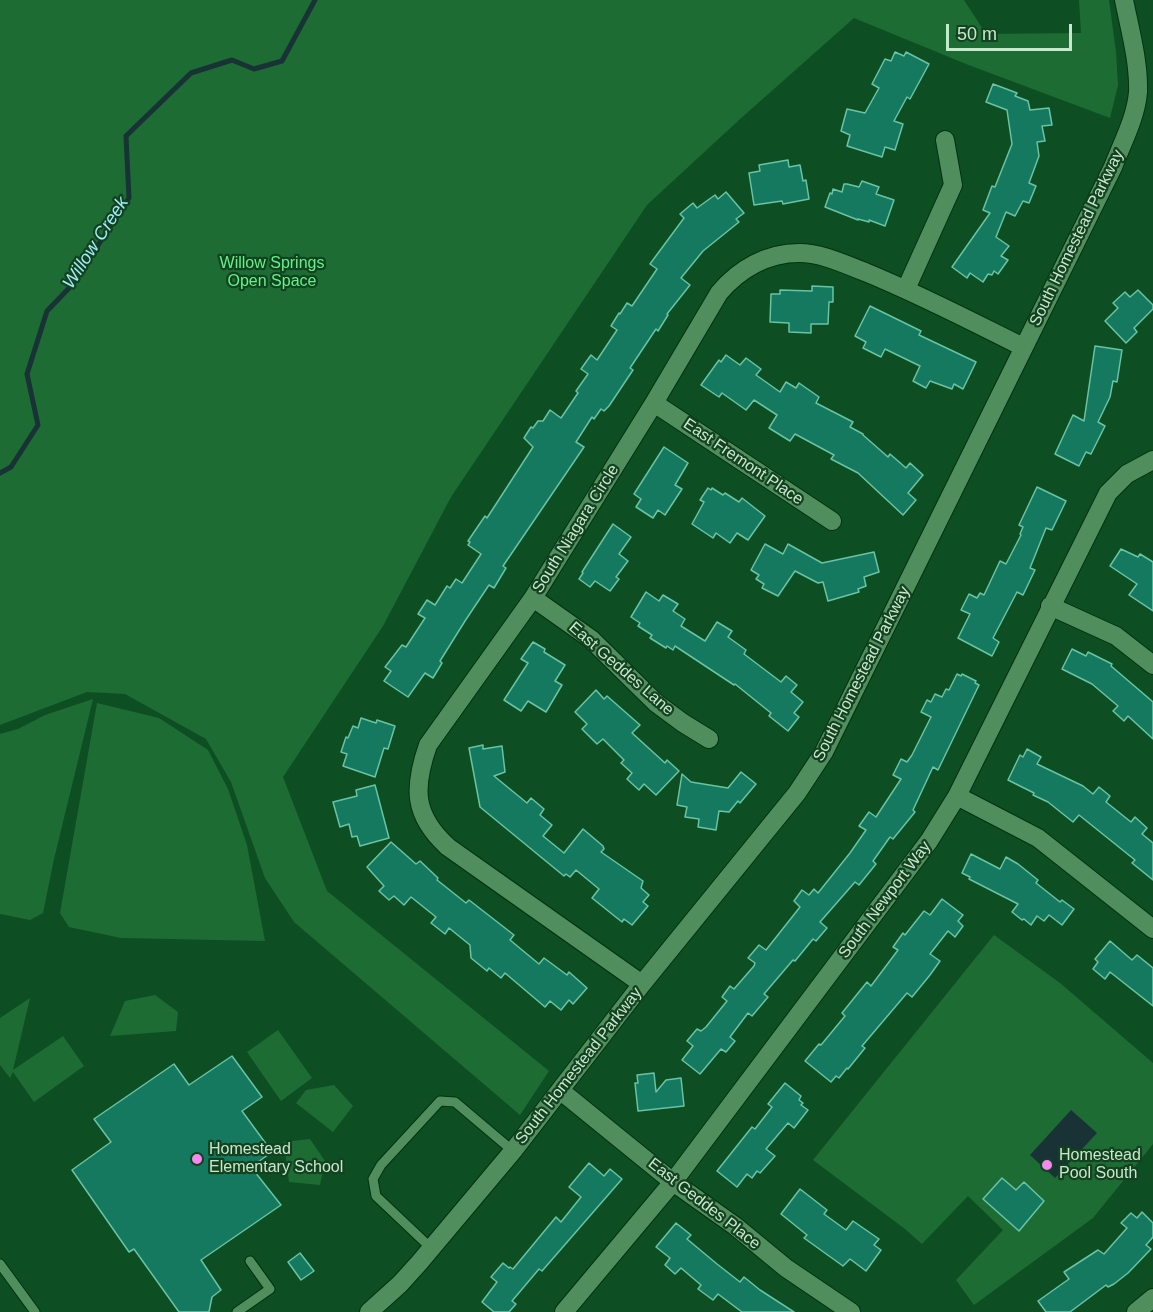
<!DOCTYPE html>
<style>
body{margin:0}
#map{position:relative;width:1153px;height:1312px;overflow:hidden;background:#0d4f22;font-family:Helvetica,sans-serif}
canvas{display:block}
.scale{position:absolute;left:946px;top:24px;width:126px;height:27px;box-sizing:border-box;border:3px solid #c8e8cd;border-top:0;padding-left:8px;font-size:18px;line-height:21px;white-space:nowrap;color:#c8e8cd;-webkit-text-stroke:4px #12421f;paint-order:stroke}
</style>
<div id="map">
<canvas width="1153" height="1312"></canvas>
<div class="scale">50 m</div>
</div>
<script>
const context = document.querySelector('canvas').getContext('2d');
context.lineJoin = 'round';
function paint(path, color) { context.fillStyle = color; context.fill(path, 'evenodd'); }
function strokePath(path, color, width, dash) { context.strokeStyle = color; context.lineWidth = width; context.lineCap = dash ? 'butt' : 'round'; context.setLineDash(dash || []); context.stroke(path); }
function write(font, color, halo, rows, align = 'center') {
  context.font = font + ' Helvetica,sans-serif'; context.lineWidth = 4.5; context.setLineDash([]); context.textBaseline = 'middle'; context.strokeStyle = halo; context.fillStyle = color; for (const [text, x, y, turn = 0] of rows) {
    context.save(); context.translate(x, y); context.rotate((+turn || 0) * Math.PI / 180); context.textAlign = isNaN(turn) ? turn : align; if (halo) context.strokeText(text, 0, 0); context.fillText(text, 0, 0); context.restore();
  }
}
paint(new Path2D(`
 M0,0H964L986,34L1081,33L1079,0H1109L1116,52L1118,85L1110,118L966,64L854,18L739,120L647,205L451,497L383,626L283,777L327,891L549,1071L520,1115L294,922L265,878L231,782L206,739L125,694L87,692L0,725Z
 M93,699L54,859L43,913L30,920L0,914V734L18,729L45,715Z
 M97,703L159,718L208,750L228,789L247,845L265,941L121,938L69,927L60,913Z
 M994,935L1060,983L1153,1063V1144L1093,1218L974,1305L956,1280L1003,1230L968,1196L922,1244L905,1229L813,1160Z
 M155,995L178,1012L176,1031L110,1036L125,1001Z
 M30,998L13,1070L63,1036L84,1066L34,1102L13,1072L10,1078L0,1065V1018Z
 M278,1030L312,1078L281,1101L247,1052Z
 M334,1085L353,1106L333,1132L296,1103L306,1090Z
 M310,1139L325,1161L320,1185L289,1182L284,1142Z`), '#1d6c34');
paint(new Path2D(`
 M1071,1110L1097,1133L1055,1178L1030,1155Z`), '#183236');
strokePath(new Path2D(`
 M0,473L11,467L38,425L27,374L47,311L72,285L129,198L126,136L191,73L232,60L254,69L282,61L315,0`), '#183236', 5);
const building = new Path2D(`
 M895,52L904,56L906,52L929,64L910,99L907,97L894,121L903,124L895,150L885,147L882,157L847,146L850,135L841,131L847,109L865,113L879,88L872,84L885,59L891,61Z
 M993,84L1017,93L1015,96L1028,101L1030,110L1049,108L1052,125L1042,126L1045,141L1037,142L1039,156L1029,183L1036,186L1029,203L1023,201L1015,216L1006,212L996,237L1009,246L1001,256L1008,260L998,274L994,271L992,275L988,274L983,282L970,273L967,278L952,267L990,213L983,210L992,186L995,187L1012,144L1007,110L986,102Z
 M788,160L789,167L800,165L803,181L806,180L809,199L783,204L782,201L754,205L749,173L760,171L759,165Z
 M862,181L879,187L876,194L894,200L885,226L869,220V222L858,219V220L825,207L830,193L832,194L833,189L842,192L844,184H847L859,187Z
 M726,192L744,213L736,219L739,222L703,251L681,278L690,285L667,314L668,315L658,331L656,329L630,368L633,370L609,406L604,411L601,409L594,419L592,417L576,442L584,447L503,566L506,568L494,588L489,585L465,621L440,661L442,663L433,678L425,673L408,697L384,681L391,671L385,667L402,645L406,647L425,618L418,614L427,600L435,605L447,586L450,588L456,579L462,583L481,554L468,545L470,542L468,541L485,516L487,518L533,447L524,438L531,427L533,428L538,421H543L550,410L561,418L578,393L576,391L588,374L581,369L591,355L597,360L617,330L611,326L619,313L620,314L627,303L632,306L657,269L650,264L684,218L680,214L693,203L697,208L715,195L718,199Z
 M812,286L833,287V302H829L828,324H811V333L789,332V323L770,322L771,294H780V290L812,291Z
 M1138,290L1153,305V309L1134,328L1137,332L1126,343L1105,321L1118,308L1113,303L1125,292L1130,297Z
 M870,306L921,331L919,335L976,362L963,389L954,384L952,389L930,381L926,388L913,381L920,366L885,349L881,357L863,348L866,342L855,336Z
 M1095,346L1122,350L1117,382L1113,381L1110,397L1098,422L1105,426L1091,454L1086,452L1079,466L1055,454L1073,415L1084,421Z
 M726,355L740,365L746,358L761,369L756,375L780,392L786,382L796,388L799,383L819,397L816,403L853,422L850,427L863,434V435L888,457L890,454L906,468L910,463L923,475L908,493L916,500L903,515L858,473L831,459L834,455L795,434L790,441L769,428L777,415L754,400L746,410L722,393L719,397L701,385L719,360L721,362Z
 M664,447L688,463L675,485L682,489L665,515L658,510L653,518L636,507L641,499L634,494Z
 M1037,487L1066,501L1052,530L1046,528L1030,568L1035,570L1023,595L1017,592L993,638L999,642L992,656L958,638L970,614L961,610L969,594L977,598L980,593L984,595L1000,561L1006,564L1021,535L1020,534L1023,527L1019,525Z
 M708,488L711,490L712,488L723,495L725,493L739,502L742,498L765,516L748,540L737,533L730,543L716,533L713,538L692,524L704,502L700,500Z
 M613,524L631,537L619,554L628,561L616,577L619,579L610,591L595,581L590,587L579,579L583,573L582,572Z
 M765,544L783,554L788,544L822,563L874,552L879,572L864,577L866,586L858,589L859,592L828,601L823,582L818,583L795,571L778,596L762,588L764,584L756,579L759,575L751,570Z
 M1121,549L1138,557L1140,554L1153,562V611L1129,595L1137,584L1110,566Z
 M646,592L659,601L663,595L678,604L673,611L685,619L681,626L705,641L717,622L732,631L728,637L746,650L744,654L781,682L786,676L797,685L791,692L803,702L794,713L799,717L788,731L769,716L771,713L735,684L734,685L675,646L673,650L667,646L666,648L650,638L652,635L638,626L640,623L631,617Z
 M533,642L545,649L544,652L565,665L555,681L562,685L546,712L528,701L521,711L504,700L528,663L521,659Z
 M1072,649L1086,656L1088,652L1112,664L1111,666L1153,702V739L1128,716L1124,721L1113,711L1118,706L1092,684L1062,669Z
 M957,674L961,676L962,674L976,681L975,683L979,685L938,770L933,767L913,810L915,812L893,839L890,837L873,861L876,864L859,885L855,882L820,922L827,928L816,941L813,939L795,961L793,960L764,994L768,997L752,1016L748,1013L730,1037L735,1041L726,1052L721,1049L700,1074L682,1060L693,1046L687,1041L697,1029L701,1031L706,1027L727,1001L722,997L730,986L734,989L754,966L755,963L748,958L759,945L766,950L800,907L794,901L802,890L809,895L814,889L818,893L850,853L866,830L859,826L869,812L876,817L901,779L893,775L901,759L907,762L912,755L931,717L921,712L927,700L931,702L935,694L942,697L946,689L949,690Z
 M596,690L604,699L607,696L640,725L632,733L665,763L667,760L679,771L656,795L644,784L639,790L627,779L632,773L621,763L624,760L603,739L597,744L582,729L587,724L575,712Z
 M361,718L376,723L377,720L395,726L388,749L384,748L375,777L343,766L347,754L341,752L346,737L348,738L353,726L358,728Z
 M483,745V749L502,746L505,772L494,776L527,803L531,798L544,809L540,815L552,825L543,836L564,853L583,829L603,846L604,849L601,852L643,881L641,888L649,895L643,902L648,906L632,925L624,919L622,922L592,898L599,889L576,870L570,877L566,874L564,876L480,807L469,748Z
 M1027,749L1041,757L1037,764L1083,786L1093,794L1099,787L1110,796L1106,802L1131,822L1135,817L1147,828L1142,834L1153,843V880L1132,863L1135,860L1079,815L1073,822L1048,802L1033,795L1034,793L1008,780L1020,755L1023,757Z
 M741,772L756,784L740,803L738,801L729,812L719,811L716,830L698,827L699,819L685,817L687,807L677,805L682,774L691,782L728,788Z
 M375,785L389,838L360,846L357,836L352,837L349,824L340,827L333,802L357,796L356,790Z
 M391,842L416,864L420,861L438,878L437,880L466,903L469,900L514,935L510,940L539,964L544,958L567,975L569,972L587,988L573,1004L569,1000L561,1010L550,1001L545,1007L505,973L501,978L489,968L487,971L471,958L470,945L449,928L445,934L431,923L436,917L411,897L404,905L394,896L389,900L379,891L384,886L367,867Z
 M971,854L1000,869L1006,857L1018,864L1038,880L1036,883L1060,902L1062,900L1074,909L1062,925L1049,915L1044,921L1037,916L1031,925L1024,919L1022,920L1012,912L1018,904L969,879L970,877L962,873Z
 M942,899L963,915L958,921L963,926L955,937L948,931L930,954L940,961L930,975L912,997L907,993L862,1046L865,1048L848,1069L847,1068L839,1078L836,1076L831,1082L805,1061L819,1044L821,1045L845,1016L842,1013L867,982L871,986L898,950L893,947L903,933L905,935L924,911L930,915Z
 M1110,941L1132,960L1137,955L1153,968V1006L1110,972L1105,979L1093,969L1098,962L1095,959Z
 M232,1056L262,1097L242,1111L272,1152L251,1167L281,1205L201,1260L221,1290L212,1297L209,1312H179L134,1249L129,1252L72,1170L111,1142L94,1119L174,1064L189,1085Z
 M654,1073L656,1092L666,1080L681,1078L684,1106L638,1111L635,1083H638L637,1075Z
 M785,1083L801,1096L799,1100L803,1103L801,1105L808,1110L794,1128L788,1123L766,1149L775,1156L760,1173L757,1171L752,1178L747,1174L737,1187L717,1171L752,1127L755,1129L772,1107L768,1104Z
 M589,1163L604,1176L610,1169L622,1179L542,1271L539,1269L512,1301L516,1304L509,1312H494L482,1302L497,1282L491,1277L503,1263L509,1268L510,1267L513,1269L556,1217L561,1222L581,1197L569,1187Z
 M1002,1178L1016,1190L1024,1182L1044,1201L1019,1231L983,1199Z
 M800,1189L827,1210L824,1214L846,1230L853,1221L879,1239L874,1245L881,1250L866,1271L850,1259L843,1266L804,1238L807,1235L781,1214Z
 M1142,1212L1153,1223V1237L1146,1245L1151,1249L1128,1273L1114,1284L1108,1287L1106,1285L1070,1312H1046L1038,1301L1069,1279L1064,1272L1098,1250L1104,1254L1127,1228L1121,1223L1131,1213L1137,1218Z
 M676,1223L691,1235L687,1239L717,1264L740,1282L744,1277L760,1290L794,1312H742L718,1294L713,1300L698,1289L701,1285L681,1268L675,1274L665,1265L670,1258L656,1247Z
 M300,1253L314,1271L301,1280L288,1262Z`);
paint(building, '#14795e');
strokePath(building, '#6ac3a4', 1.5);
const lane = new Path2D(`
 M432,1249L376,1196L373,1179L381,1165L440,1101L455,1102L513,1151
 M0,1264L35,1312
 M237,1312L270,1289L250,1261`);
const street = new Path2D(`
 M906,289L953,185L945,140
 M654,403L832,521
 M533,598L591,639L656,703L683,723L709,739
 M1050,606L1116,636L1153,665
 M957,796L1038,838L1153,929
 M642,984L448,847C413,815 413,788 428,745L533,598L654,403L719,293C739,269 767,253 799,253C822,253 844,264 865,272C919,294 971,321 1023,347
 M561,1091L673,1182L735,1226L786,1268L851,1312
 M369,1312L400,1284L419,1263L513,1151L642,984L797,793L824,752L1113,167C1122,143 1136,118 1138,92C1139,62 1130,30 1124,0
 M564,1312L673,1182L929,841L957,796L1108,493L1127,474L1153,460
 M1136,1312L1153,1298`);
strokePath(lane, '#003210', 11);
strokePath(street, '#003210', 20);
strokePath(lane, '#518e5d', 9);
strokePath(street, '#518e5d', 18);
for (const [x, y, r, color] of [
 [197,1159,6,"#f589ef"],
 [1047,1165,6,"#f589ef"]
]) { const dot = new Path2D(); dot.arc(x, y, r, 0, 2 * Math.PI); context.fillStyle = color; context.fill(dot); strokePath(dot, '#12421f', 2); }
write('16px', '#c8e8cd', '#12421f', [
 ["South Homestead Parkway",1077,238,-64],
 ["East Fremont Place",743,462,34],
 ["South Niagara Circle",576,529,-58],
 ["East Geddes Lane",621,669,41],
 ["South Homestead Parkway",862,674,-63],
 ["South Newport Way",885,900,-53],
 ["South Homestead Parkway",579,1066,-52],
 ["East Geddes Place",704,1204,38]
]);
write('16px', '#63f388', '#12421f', [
 ["Willow Springs",272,264],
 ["Open Space",272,282]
]);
write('16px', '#c8e8cd', '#12421f', [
 ["Homestead",209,1150],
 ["Elementary School",209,1168],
 ["Homestead",1059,1156],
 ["Pool South",1059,1174]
], 'left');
write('italic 18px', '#a0ecf9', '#12421f', [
 ["Willow Creek",96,243,-57]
]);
</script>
